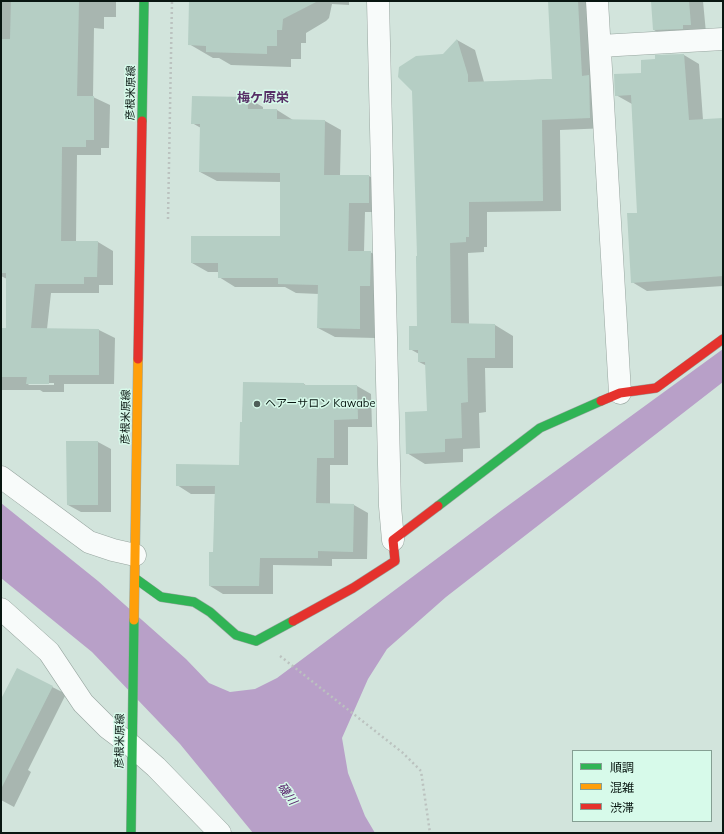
<!DOCTYPE html>
<meta charset="utf-8">
<style>
body{margin:0}
#map{position:relative;width:724px;height:834px;overflow:hidden;background:#d2e4dc;font-family:Mulish,"Noto Sans JP",sans-serif}
canvas{display:block}
.frame{position:absolute;inset:0;border:2px solid #091611;pointer-events:none}
.legend{position:absolute;left:572px;top:750px;width:140px;height:72px;box-sizing:border-box;background:#d7faea;border:1px solid #859f93;margin:0;padding:5px 7px;list-style:none;font-size:12px;color:#091611}
.legend li{display:flex;align-items:center;gap:8px;height:20px}
.legend b{width:20px;border:1px solid #859f93}
</style>
<div id="map">
<canvas width="724" height="834"></canvas>
<div class="frame"></div>
<ul class="legend">
<li><b style="height:5px;background:#30b455"></b>順調</li>
<li><b style="height:5px;background:#ff9f0a"></b>混雑</li>
<li><b style="height:5px;background:#e5322d"></b>渋滞</li>
</ul>
</div>
<script>
const context = document.querySelector('canvas').getContext('2d');
context.lineJoin = 'round';
function paint(path, color) { context.fillStyle = color; context.fill(path, 'evenodd'); }
function strokePath(path, color, width, dash) { context.strokeStyle = color; context.lineWidth = width; context.lineCap = dash ? 'butt' : 'round'; context.setLineDash(dash || []); context.stroke(path); }
function write(font, color, halo, rows, align = 'center') {
  context.font = font + ' Mulish,"Noto Sans JP",sans-serif'; context.lineWidth = 3; context.setLineDash([]); context.textBaseline = 'middle'; context.strokeStyle = halo; context.fillStyle = color; for (const [text, x, y, turn = 0] of rows) {
    context.save(); context.translate(x, y); context.rotate((+turn || 0) * Math.PI / 180); context.textAlign = isNaN(turn) ? turn : align; if (halo) context.strokeText(text, 0, 0); context.fillText(text, 0, 0); context.restore();
  }
}
paint(new Path2D(`
 M723,349V382L446,597L387,649L368,679L342,738L348,773L365,816L375,833H253L180,744L92,652L1,578V503L98,581L186,659L209,683L230,692L255,689L277,678L502,510Z`), '#b8a0c8');
paint(new Path2D(`
 M1,1H116V17H104V29L94,28L93,97L110,105L109,148H101V155H77L76,242H98L113,251V285H99V293H51L47,329L99,330L115,338L114,384H64V392H43L40,390H1V329H7V279L1,276ZM27,383H54V385H29Z
 M190,1H349V5L332,4L329,18L326,21L306,33V43H301V59H291V67L231,65L219,58H213L189,44Z
 M549,1H595L608,128L560,130L561,211L487,212V247H484V252L468,253L469,325H495L513,336V368H485L486,412L479,413L480,448L463,449V462L425,464L407,453L428,412L427,366L419,362V354L410,349L418,327V257L443,55L457,40L475,50L484,82L553,79Z
 M652,1H703L706,33L669,39L654,30Z
 M684,55L699,64L703,120L723,119V286L647,291L632,282L638,214L632,104L616,95L656,60V56Z
 M247,98L263,107V110H277L293,120L325,121L341,130L340,176H369L385,186V212H365L364,252H370L386,261L376,338L335,337L318,328L319,294L296,293L285,287H235L219,277V272H208L192,263L281,237V182L217,181L200,172L201,128L192,123Z
 M244,383L304,384L307,386H357L371,394L372,427H348V465H330V504L354,505L368,513L367,559H332V566L273,565V594H223L210,586L214,553L215,494H191L177,485L240,466Z
 M98,442L111,449V512H81L68,505Z
 M17,669L66,694L28,770L31,772L14,807L1,800V702Z`), '#0003');
paint(new Path2D(`
 M11,1H79L77,96H94V140H86V147H62L61,241H98L97,277H84V284H35L31,328L99,329V375H49V384H26L27,377H1V328H6V273H1V39H10Z
 M189,1H318L283,19L282,30H277V46H267V54L206,52V46L188,45Z
 M548,1H578L582,76L589,75L590,118L542,120L543,201L469,202V237H466V242L450,243L451,323L495,324V358H467L468,402L461,403L462,438L445,439V452L406,454L405,412L427,411L425,362H418V350H409V326H417L416,256H417L412,91L398,77L399,67L416,56L443,54L457,39L468,75V82L552,79Z
 M651,1H689L691,25H683V29L653,30Z
 M684,54L689,120L723,118V276L631,283L627,213H637L631,95L615,96L614,74L641,73V60L655,59V55Z
 M192,96L247,97L248,109H277V119L325,120L324,175H369V203H349L348,251H371L370,286H360V329L317,328L318,285L278,284V278H218V263H191V236H280V173L199,172L200,124H191Z
 M243,382L304,383V385H357L358,419L334,420V458H317L316,503L354,504L353,552L318,551V558H260L259,586H209V552H213L215,486H176V464L239,465L240,422H242Z
 M66,441H98V505H67Z
 M17,668L53,686L1,789V699Z`), '#b5cec4');
const street = new Path2D(`
 M378,1L390,506L393,540
 M597,1L620,393
 M600,46L723,39
 M1,477L89,542L113,550L135,555
 M1,609L49,652L83,703L108,728L132,746L156,767L220,833`);
const fast = new Path2D(`
 M142,121L144,1
 M438,506L540,428L601,401
 M136,579L161,597L194,602L210,612L236,635L256,641L293,621
 M131,833L134,620`);
const slow = new Path2D(`
 M134,620L138,359`);
const jam = new Path2D(`
 M138,359L142,121
 M601,401L620,393L656,388L723,339
 M293,621L353,588L395,561L393,540L438,506`);
strokePath(street, '#97a59f', 23);
strokePath(fast, '#97a59f', 10);
strokePath(slow, '#97a59f', 10);
strokePath(jam, '#97a59f', 10);
strokePath(new Path2D(`
 M168,219L172,1
 M280,656L403,753L421,771L430,833`), '#bbc2bf', 2.5, [2, 3]);
strokePath(street, '#f8fbfa', 22);
strokePath(fast, '#30b455', 9);
strokePath(slow, '#ff9f0a', 9);
strokePath(jam, '#e5322d', 9);
for (const [x, y, r, color] of [
 [257,404,4,"#4f5e58"]
]) { const dot = new Path2D(); dot.arc(x, y, r, 0, 2 * Math.PI); context.fillStyle = color; context.fill(dot); strokePath(dot, '#d7faea', 1.5); }
write('11px', '#091611', '#d7faea', [
 ["彦根米原線",131,93,-89],
 ["彦根米原線",126,417,-89],
 ["彦根米原線",120,741,-89]
]);
write('11px', '#091611', '#d7faea', [
 ["ヘアーサロン Kawabe",265,404]
], 'left');
write('italic 12px', '#59246d', '#d7faea', [
 ["磯川",287,794,54]
]);
write('bold 13px', '#583168', '#d7faea', [
 ["梅ケ原栄",263,98]
]);
</script>
